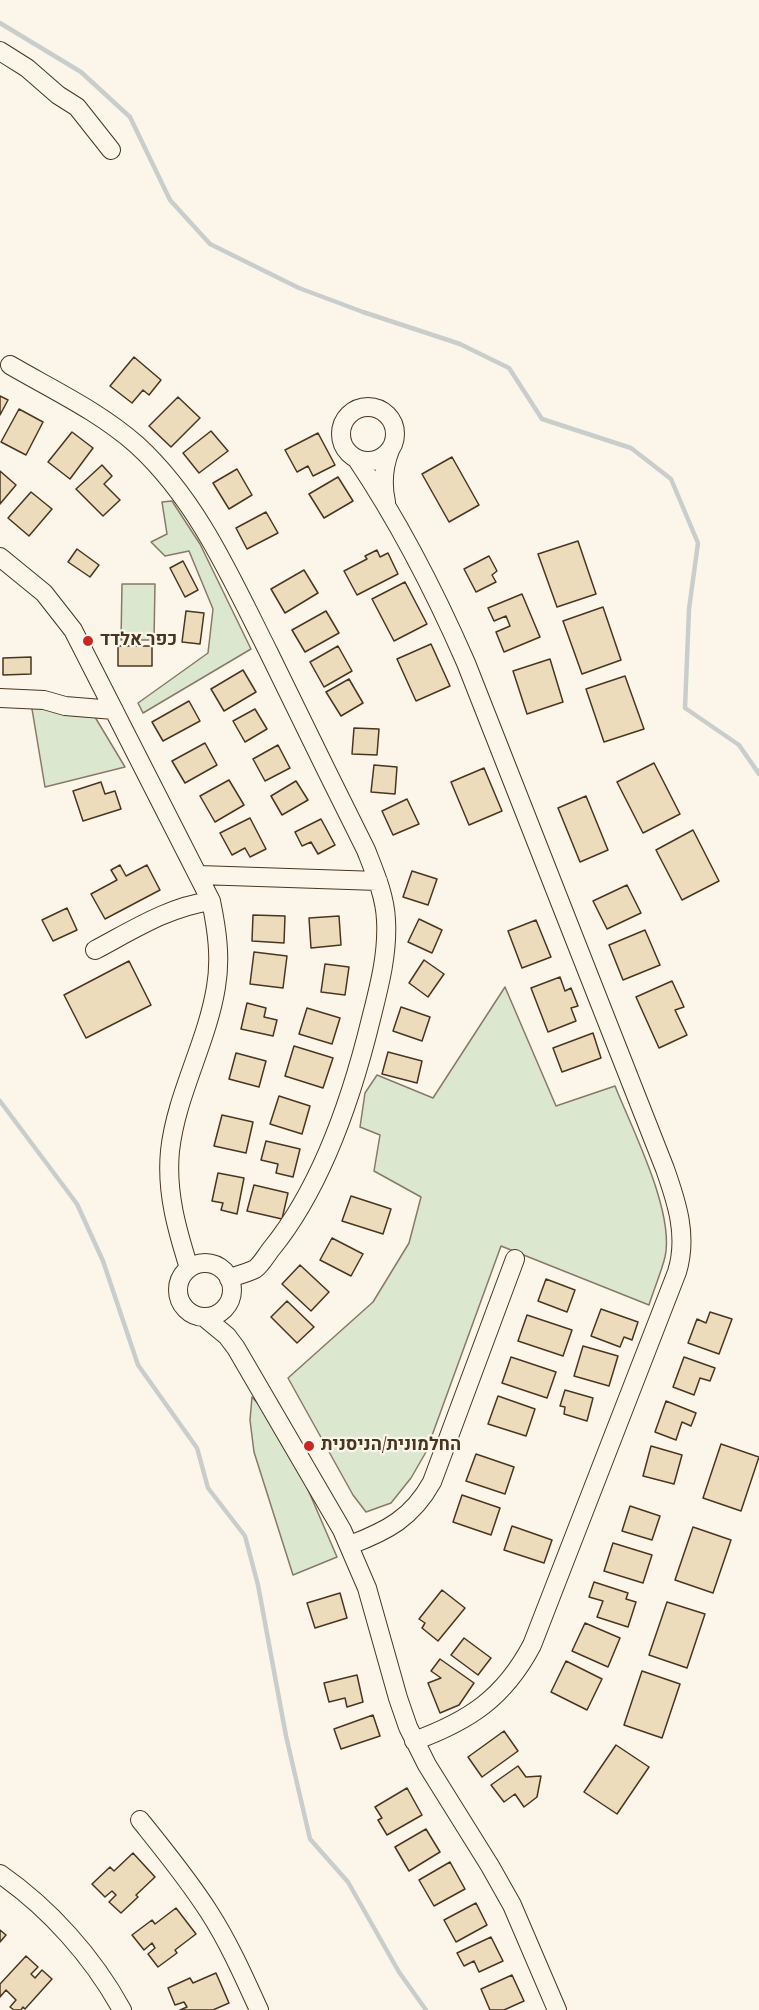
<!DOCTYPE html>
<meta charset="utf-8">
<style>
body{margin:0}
canvas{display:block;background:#fbf6e9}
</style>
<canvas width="759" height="2010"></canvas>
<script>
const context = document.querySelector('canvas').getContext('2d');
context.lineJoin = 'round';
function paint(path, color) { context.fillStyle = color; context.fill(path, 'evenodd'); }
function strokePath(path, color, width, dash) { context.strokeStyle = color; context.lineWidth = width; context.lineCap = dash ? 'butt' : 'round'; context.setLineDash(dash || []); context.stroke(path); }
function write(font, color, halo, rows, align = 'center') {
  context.font = font + ' Spectral,Heebo,serif'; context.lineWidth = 4.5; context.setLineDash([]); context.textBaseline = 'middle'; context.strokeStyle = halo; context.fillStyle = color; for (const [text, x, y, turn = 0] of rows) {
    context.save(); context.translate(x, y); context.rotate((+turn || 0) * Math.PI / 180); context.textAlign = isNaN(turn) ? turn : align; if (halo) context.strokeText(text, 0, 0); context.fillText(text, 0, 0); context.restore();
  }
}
const green = new Path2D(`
 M172,501L200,544L251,649L143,713L138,703L208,653L213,609L189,551L165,556L151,542L167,534L162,502Z
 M122,584H155L154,640H121Z
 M31,703L95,717L125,767L45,787Z
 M505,987L556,1106L615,1086C632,1129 675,1212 665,1257C661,1273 654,1289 649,1305L501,1246L426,1452L411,1478L391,1503L366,1512L353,1495L288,1378L373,1302L409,1243L421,1197L374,1171L380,1135L360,1127L365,1093L377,1075L433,1098Z
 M252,1397L262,1408L303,1478L337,1557L293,1575L254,1452L250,1420Z`);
paint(green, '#dce7d0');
strokePath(green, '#887966', 1.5);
strokePath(new Path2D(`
 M0,23L81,72L130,117L170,200L210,244L299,288L363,312L460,344L509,368L542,419L631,448L671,479L698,543L689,609L685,708L739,745L759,774
 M0,1101L77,1204L103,1261L138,1365L197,1448L208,1488L245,1536L258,1585L286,1736L310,1839L348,1882L399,1972L426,2010`), '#c9cecd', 4.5);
const building = new Path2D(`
 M134,357L161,380L149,395L143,390L132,403L110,386Z
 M0,396L8,400L0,415Z
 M178,397L200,418L171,447L149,426Z
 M19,409L43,422L26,455L1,442Z
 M211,431L228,451L199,473L183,453Z
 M72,432L93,448L70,479L48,462Z
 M318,433L335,465L313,476L308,466L297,472L285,450Z
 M452,457L479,505L449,522L422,474Z
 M102,465L112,476L104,484L120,500L103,516L76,489Z
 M237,469L252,495L229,509L213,483Z
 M0,471L16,485L0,504Z
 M338,477L353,501L324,518L309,494Z
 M31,492L52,509L29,536L8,518Z
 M266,512L278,533L247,549L236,528Z
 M578,541L596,594L557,607L538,554Z
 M77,549L99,565L90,577L68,562Z
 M377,550L380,557L388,553L398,574L357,595L344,571L367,559L365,556Z
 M489,556L497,571L492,575L496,582L476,592L464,569Z
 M183,561L198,590L185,597L170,568Z
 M304,570L318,593L285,613L271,589Z
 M405,582L427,624L394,641L372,599Z
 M522,594L540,637L504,652L496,632L510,626L506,616L494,621L488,608Z
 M603,607L621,660L582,674L563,621Z
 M186,611L204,613L200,644L182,642Z
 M326,611L339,633L305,652L292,630Z
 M431,644L450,686L416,701L397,659Z
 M118,646H152V666H118Z
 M338,646L352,671L324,687L310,662Z
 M31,657V674L3,675V658Z
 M550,659L563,702L527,714L513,671Z
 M243,670L256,692L224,711L211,689Z
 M625,676L644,729L604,742L586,689Z
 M349,679L363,703L341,716L326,692Z
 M189,701L200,721L163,741L152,722Z
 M255,709L267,729L245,742L233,721Z
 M354,728L379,729L377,755L352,754Z
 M205,743L217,765L185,783L172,761Z
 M278,745L290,768L265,781L253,759Z
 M654,763L680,814L643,833L617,782Z
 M374,765L397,767L395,794L371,792Z
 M484,768L502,811L469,825L451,782Z
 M229,780L244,805L215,822L200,796Z
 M296,781L308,800L282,815L271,796Z
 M101,782L105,794L115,791L121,809L83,821L73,791Z
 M586,796L608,850L580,862L558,808Z
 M407,799L419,824L393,835L382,811Z
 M250,818L266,849L250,857L245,848L232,855L220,833Z
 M321,819L335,845L318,854L311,842L302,846L295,832Z
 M693,830L719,881L682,900L656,850Z
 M120,865L126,876L147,865L160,890L105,919L91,894L117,880L111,870Z
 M412,871L437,879L428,905L403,897Z
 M627,885L641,913L607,929L593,901Z
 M67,908L77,930L53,941L42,920Z
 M253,915L285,916L284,943L252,941Z
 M339,916L341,945L311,948L309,918Z
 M419,919L442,930L432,953L408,942Z
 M536,920L551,957L522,968L508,931Z
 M645,930L660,965L623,980L609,945Z
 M254,952L287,956L283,988L250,984Z
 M424,960L444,974L428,997L409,983Z
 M129,961L151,1005L86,1038L64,995Z
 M325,964L349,967L345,995L321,992Z
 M560,977L565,991L571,988L578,1006L571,1008L576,1021L548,1032L531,988Z
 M672,981L684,1007L675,1010L687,1035L659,1048L636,997Z
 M247,1003L266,1008L264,1017L277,1020L273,1036L241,1029Z
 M401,1007L430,1017L422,1041L393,1031Z
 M307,1008L340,1018L332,1044L299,1034Z
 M593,1033L601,1058L562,1072L553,1048Z
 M294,1046L333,1058L323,1088L285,1076Z
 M388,1052L422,1061L417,1083L382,1074Z
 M236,1053L266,1061L259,1087L229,1079Z
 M279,1096L310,1106L302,1134L270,1124Z
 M222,1115L253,1122L246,1153L214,1146Z
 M266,1141L300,1149L293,1177L276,1173L278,1164L261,1160Z
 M218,1173L244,1178L237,1214L221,1210L223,1203L212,1201Z
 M254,1185L288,1193L282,1219L247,1211Z
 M351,1196L391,1209L383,1234L342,1221Z
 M332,1238L363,1254L351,1276L320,1260Z
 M300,1265L329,1292L311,1311L282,1284Z
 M546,1279L575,1290L567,1312L538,1301Z
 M287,1301L314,1327L297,1343L271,1317Z
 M601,1309L638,1322L632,1340L624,1337L620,1347L591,1336Z
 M710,1312L732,1319L719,1354L688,1343L697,1319L706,1323Z
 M527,1315L572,1330L563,1356L518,1341Z
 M583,1346L618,1356L609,1386L574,1376Z
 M511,1357L556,1372L547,1398L502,1383Z
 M684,1357L715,1368L710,1381L700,1378L694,1395L673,1387Z
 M565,1390L593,1398L587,1421L564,1414L565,1407L560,1406Z
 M498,1396L535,1409L526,1436L488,1424Z
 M666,1401L696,1413L691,1426L682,1422L676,1440L655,1432Z
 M721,1444L759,1457L741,1511L703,1498Z
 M651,1446L682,1455L674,1484L643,1476Z
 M476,1454L514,1467L505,1494L466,1481Z
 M462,1495L500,1508L491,1535L453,1522Z
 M630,1506L660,1516L652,1540L622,1531Z
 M512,1526L552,1540L544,1563L504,1550Z
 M693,1527L731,1540L713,1593L675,1580Z
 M613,1543L652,1555L643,1583L604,1571Z
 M594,1582L628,1593L626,1599L636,1602L628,1627L597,1617L603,1601L589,1597Z
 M442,1590L465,1608L438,1641L422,1628L425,1623L419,1619Z
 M340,1593L347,1618L315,1628L307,1603Z
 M667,1602L705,1614L687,1668L649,1655Z
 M585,1623L620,1638L608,1667L572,1651Z
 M464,1638L491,1658L478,1675L451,1655Z
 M440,1659L474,1683L459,1705L440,1713L428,1683L441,1678L431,1671Z
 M566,1661L602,1679L587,1710L551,1692Z
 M642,1671L680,1684L662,1738L624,1725Z
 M357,1675L363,1702L347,1707L345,1698L329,1702L324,1683Z
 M373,1715L380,1736L341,1749L334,1729Z
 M504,1731L518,1751L482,1777L468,1757Z
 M616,1745L649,1767L617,1814L584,1792Z
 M518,1766L526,1777L541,1776L537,1797L524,1807L515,1794L504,1802L491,1785Z
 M407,1788L422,1815L387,1835L378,1820L382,1818L375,1807Z
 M426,1829L440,1852L409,1871L395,1847Z
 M133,1853L155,1877L136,1895L138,1897L121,1913L109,1902L116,1895L112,1891L105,1897L92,1884L110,1867L114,1871Z
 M450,1862L465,1889L434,1906L419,1880Z
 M476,1903L487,1925L456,1942L444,1920Z
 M176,1908L196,1934L175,1950L177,1953L158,1967L148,1954L155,1948L152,1943L144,1950L132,1935L152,1920L155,1924Z
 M0,1930L6,1935L0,1942Z
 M491,1937L503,1961L479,1972L474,1961L464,1966L457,1953Z
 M26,1956L38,1967L31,1974L35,1978L42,1970L52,1979L25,2009L23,2007L21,2010H14L10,2007L16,2000L6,1990L0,1997V1984Z
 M216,1973L229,2003L213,2010H180L187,2007L184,2002L175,2005L168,1988L190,1978L193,1983Z
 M512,1975L524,2001L504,2010H490L481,1989Z`);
paint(building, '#ecdcbc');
strokePath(building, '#4a3520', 1.5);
const minor = new Path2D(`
 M0,51L27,68L58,95L77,107L111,150
 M10,365C53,390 100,412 137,445C198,501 231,578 268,651C300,717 333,784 366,850C375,873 385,896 386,920C388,954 379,987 371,1019C352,1097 323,1185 272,1248C267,1254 261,1265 255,1269C247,1273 237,1275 229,1279
 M341 434a27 27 0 1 1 54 0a27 27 0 1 1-54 0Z
 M356,458C399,522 435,592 466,663L665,1169C677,1203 688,1236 677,1272L532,1645C504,1698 469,1721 414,1741
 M386,502C382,484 383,468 390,450
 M0,557L44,593L73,630L211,901C217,930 221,958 216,987C207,1043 176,1095 170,1151C166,1192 177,1230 189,1268
 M0,698L44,700L65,706L114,710
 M199,875L378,881
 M95,950C133,930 168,907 211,901
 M178 1290a27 27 0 1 1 54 0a27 27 0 1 1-54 0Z
 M204,1317L227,1336L236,1348L342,1530L367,1588L398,1698L408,1727L427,1765L490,1866L512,1905L557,2010
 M350,1545C387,1531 412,1518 432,1482L515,1259
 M140,1820C164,1850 188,1879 209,1912C229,1943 244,1977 259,2010
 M0,1874C49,1908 93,1957 122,2010`);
strokePath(minor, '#4a3520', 20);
strokePath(minor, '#fbf6e9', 18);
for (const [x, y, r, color] of [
 [88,641,6,"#c62828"],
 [309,1446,6,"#c62828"]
]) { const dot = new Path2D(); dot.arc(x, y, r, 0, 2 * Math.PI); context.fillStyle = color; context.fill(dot); strokePath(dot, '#fbf6e9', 2); }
write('bold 18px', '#4a3520', '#fbf6e9', [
 ["כפר אלדד",100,641],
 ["החלמונית/הניסנית",321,1446]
], 'left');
</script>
